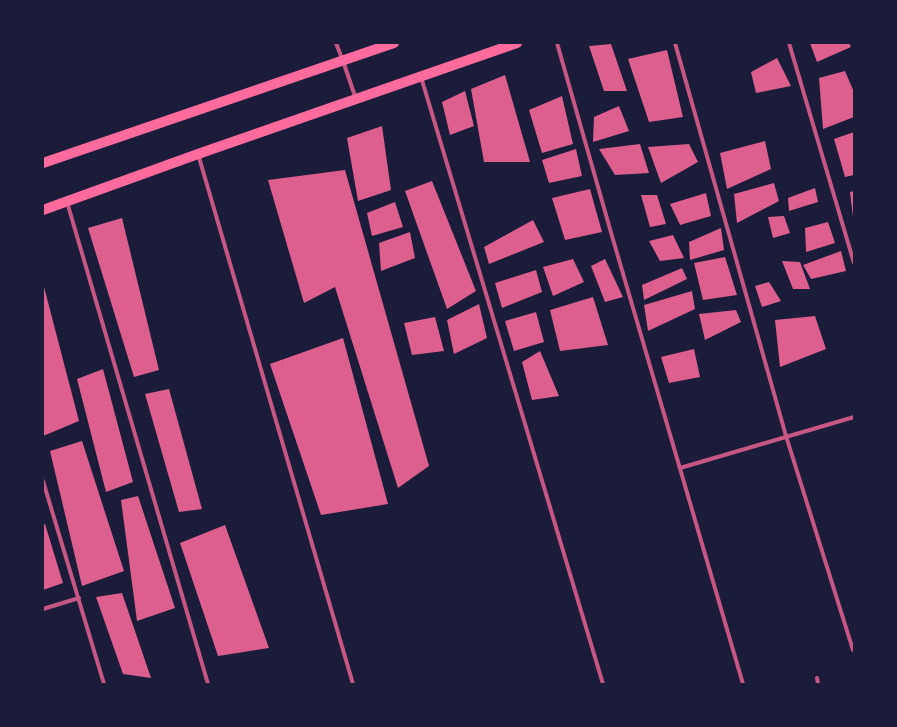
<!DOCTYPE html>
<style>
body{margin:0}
#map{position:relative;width:897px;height:727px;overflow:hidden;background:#1b1b3a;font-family:"Source Serif 4",serif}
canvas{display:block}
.frame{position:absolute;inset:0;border:44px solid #1b1b3a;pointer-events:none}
</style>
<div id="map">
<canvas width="897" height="727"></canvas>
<div class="frame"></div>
</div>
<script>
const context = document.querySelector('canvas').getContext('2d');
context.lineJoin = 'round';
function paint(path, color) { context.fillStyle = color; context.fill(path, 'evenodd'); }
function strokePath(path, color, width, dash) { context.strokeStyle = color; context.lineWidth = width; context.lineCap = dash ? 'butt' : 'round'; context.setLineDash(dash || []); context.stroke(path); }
paint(new Path2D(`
 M810,43H849L851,47L817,62Z
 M611,44L627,91H604L589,46Z
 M667,50L683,117L649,122L628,59Z
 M777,58L791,86L756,93L751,72Z
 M845,71L854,92V117L823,129L819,78Z
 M505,75L530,162H484L471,89Z
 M465,91L474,126L450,135L442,102Z
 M562,96L573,144L542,153L529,110Z
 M619,106L629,131L593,142L594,117Z
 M382,126L391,190L358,201L347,138Z
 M854,132V175L845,177L834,139Z
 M765,141L771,169L727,189L720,153Z
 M640,144L649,173L615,175L599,149Z
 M689,144L698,162L661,183L648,147Z
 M576,149L582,176L549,183L542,160Z
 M345,170L429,466L398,488L335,287L304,303L268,180Z
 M432,181L476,291L447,309L405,191Z
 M774,183L779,201L737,223L734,194Z
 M815,188L818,202L789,211L788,198Z
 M590,189L602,232L565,240L552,198Z
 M854,191V216L853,217L850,192Z
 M706,193L711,216L680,225L670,204Z
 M641,195H657L666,224L650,227Z
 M395,202L403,227L372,236L367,213Z
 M784,216L790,233L773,238L768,217Z
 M122,218L159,370L134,377L88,228Z
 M533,220L544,242L489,264L484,247Z
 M828,222L835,243L806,252L805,228Z
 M721,228L724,250L690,260L689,242Z
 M410,232L415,258L381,271L379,243Z
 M673,235L684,258L660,261L649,241Z
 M841,251L846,271L811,279L803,265Z
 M725,257L737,295L703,300L694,263Z
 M573,259L584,282L553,296L543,267Z
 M605,259L623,297L605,302L591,266Z
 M782,261L800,262L810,289H793Z
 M682,268L687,279L644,300L642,285Z
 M536,270L542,292L502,308L495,283Z
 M769,282L781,301L762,307L755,286Z
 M43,283L79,421L43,436Z
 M692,291L695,309L648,331L644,305Z
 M593,297L608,345L560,351L550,310Z
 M479,304L487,338L454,354L447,320Z
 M736,310L741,322L705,340L699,314Z
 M536,312L544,342L514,351L505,321Z
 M815,316L826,349L780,367L775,320Z
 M435,317L444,351L412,355L404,323Z
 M343,338L388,504L321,515L270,364Z
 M694,349L700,377L669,383L661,357Z
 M540,351L559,396L532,400L522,362Z
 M103,369L133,482L106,492L77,379Z
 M169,389L202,509L179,512L145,394Z
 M82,441L124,571L82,586L50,451Z
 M138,496L175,608L137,621L121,500Z
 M45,524L63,583L43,590V525Z
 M225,525L269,648L218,656L180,543Z
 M122,593L151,678L123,674L96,597Z`), '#dd5f8e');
strokePath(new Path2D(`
 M336,43L343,61L356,99
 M557,43L612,236L743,684
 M675,43L786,436L853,650
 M789,43L854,263
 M421,77L603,684
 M198,154L353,684
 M67,202L208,684
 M680,468L854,417
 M43,481L104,684
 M43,609L79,598
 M817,678L818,684`), '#c65784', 4);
strokePath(new Path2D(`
 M43,163L394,43
 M43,210L198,154L517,43`), '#ff6b9d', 10);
</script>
